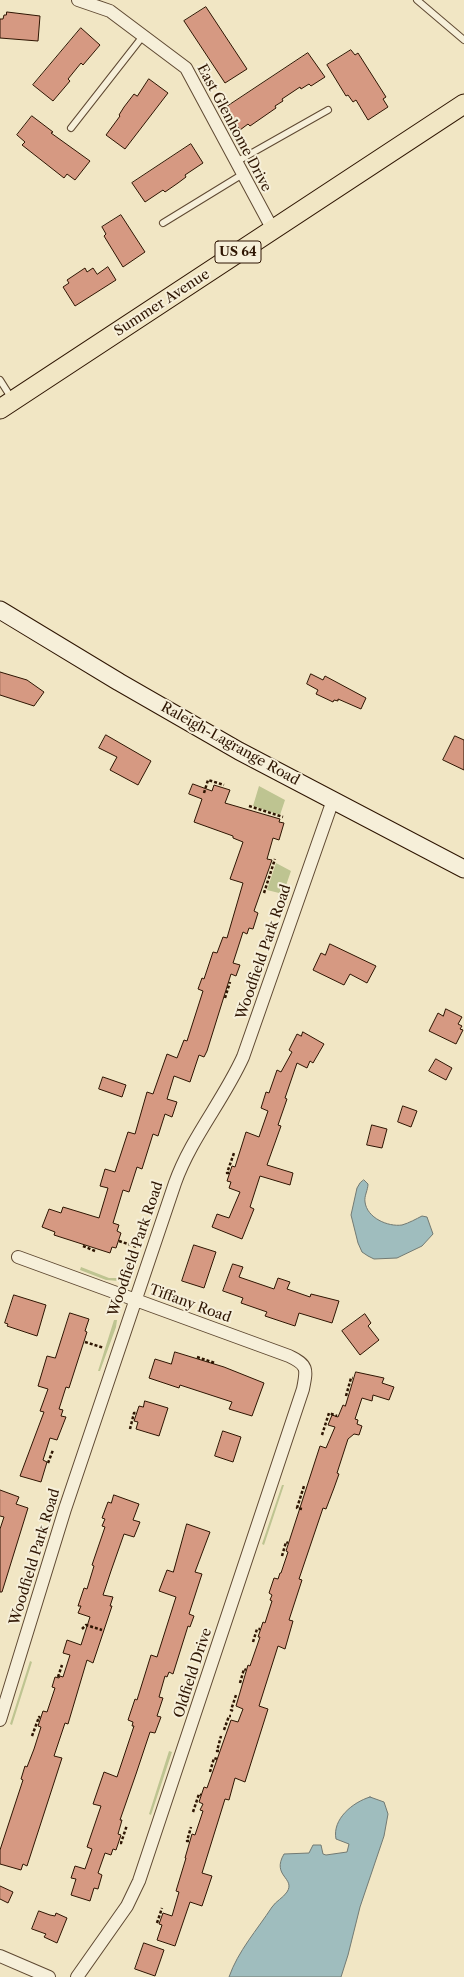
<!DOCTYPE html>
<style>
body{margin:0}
canvas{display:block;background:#f1e6c4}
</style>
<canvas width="464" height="1977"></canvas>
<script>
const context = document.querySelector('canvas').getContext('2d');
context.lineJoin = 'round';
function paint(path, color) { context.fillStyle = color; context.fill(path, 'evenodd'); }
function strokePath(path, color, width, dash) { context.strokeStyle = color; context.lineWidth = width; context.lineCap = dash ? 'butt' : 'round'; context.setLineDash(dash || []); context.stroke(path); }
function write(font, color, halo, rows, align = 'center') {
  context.font = font + ' "Libre Caslon Text",serif'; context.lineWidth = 4; context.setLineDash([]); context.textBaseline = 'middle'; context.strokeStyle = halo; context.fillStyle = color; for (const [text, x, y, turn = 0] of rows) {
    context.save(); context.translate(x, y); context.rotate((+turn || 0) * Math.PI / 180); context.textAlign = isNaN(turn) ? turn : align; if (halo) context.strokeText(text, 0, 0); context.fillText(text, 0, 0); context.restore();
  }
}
paint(new Path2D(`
 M259,786L285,800L280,815L253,806Z
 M276,863L291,871L283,894L267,890Z
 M81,1267L109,1278H118L119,1281L106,1280L80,1270Z
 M114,1320H117L116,1327L100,1371H98Z
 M282,1485H284L264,1545L262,1544Z
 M30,1661L32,1662L12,1725L10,1724Z
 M169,1751L172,1752L151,1815L149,1814Z`), '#bec491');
const water = new Path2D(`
 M364,1180L368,1184C368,1190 364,1196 365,1202C367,1218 388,1227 402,1225C409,1223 416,1219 422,1216L427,1217L433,1234L422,1246L397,1258L374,1259L368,1256L362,1252L358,1243L351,1215L357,1188L360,1183Z
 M370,1797L384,1802L388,1814L384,1836L360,1907L348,1955L341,1977H229C238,1951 257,1930 272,1907C276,1901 283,1898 287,1892C296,1878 271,1876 284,1854L309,1853L313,1845H321L323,1854L326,1855L347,1852L349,1844L336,1839C332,1819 353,1802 370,1797Z`);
paint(water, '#9fbdbe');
strokePath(water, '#727a73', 1);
const building = new Path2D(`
 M206,7L247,69L225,83L184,21Z
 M7,12L40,16L38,41L0,38V19H3L4,15H6Z
 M81,28L100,45L83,65L81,63L68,79L70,81L53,101L33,85Z
 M351,50L355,55L358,53L386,97L383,99L388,107L368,120L356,100L353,102L348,95L346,96L327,65Z
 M308,53L325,77L311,86L309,84L301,89L300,87L282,99L283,101L275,106L276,108L250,126L248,124L240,130L225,108Z
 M149,79L168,93L125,149L106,135L120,116L119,115L124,107L134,94L137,96Z
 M32,116L53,132L51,133L90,161L75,180L67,174L64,178L22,145L25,142L17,135Z
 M191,144L203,163L185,175L186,177L178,183L165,192L163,190L145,202L132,183Z
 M121,215L145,252L123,267L104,236L106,234L102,227Z
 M108,267L116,280L75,306L63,287L69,283L67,280L85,268L87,272L93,268L97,274Z
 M0,672L27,680L44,692L34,706L0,695Z
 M311,674L323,680L325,676L366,698L361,709L338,699V701L334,700L333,702L316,694L318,690L307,684Z
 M106,735L151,761L138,785L110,770L117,757L99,748Z
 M455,736L464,740V770L443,760Z
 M193,784L212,791L214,785L230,790L225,803L280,819L279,822L284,823L279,840L273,838L267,859L272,860L254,911L258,913L253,929L249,928L247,934L243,932L233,963L240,965L236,976L231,974L207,1051L204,1057L199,1055L190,1082L174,1076L167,1099L177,1102L172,1117L165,1114L158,1136L153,1134L142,1169L137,1167L129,1192L123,1190L113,1223L119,1225L117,1231L121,1233L116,1248L112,1247L110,1253L54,1235L55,1232L42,1227L49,1209L61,1213L63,1207L99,1218L108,1188L100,1186L105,1169L115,1172L128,1132L135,1134L147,1092L153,1094L167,1054L177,1058L184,1040L187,1041L203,991L198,989L202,978L204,979L213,952L217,953L223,937L227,938L243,883L230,879L243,842L233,838V836L194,822L202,799L189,794Z
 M330,944L376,966L367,983L350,974L344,985L313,970L321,953L325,955Z
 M446,1009L462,1017L458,1024L462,1026L460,1029L463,1030L456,1044L429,1031L438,1013L443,1016Z
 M303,1032L324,1044L313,1063L310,1061L307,1068L297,1063L285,1098L287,1099L278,1125L281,1126L267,1165L293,1173L290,1185L260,1176L250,1207L254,1209L242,1239L212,1227L217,1214L229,1218L240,1192L229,1188L231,1182L227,1181L232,1166L235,1167L246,1132L259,1137L268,1111L261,1108L266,1092L269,1093L277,1070L281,1072L292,1052L289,1050L297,1034L301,1036Z
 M436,1059L452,1068L446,1080L429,1071Z
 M103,1077L126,1085L122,1097L99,1089Z
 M403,1106L417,1111L411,1127L398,1122Z
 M372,1125L387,1129L382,1148L367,1145Z
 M194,1245L216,1252L204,1288L182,1281Z
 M233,1264L243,1267L239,1277L274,1289L278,1278L290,1282L287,1289L310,1297L311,1294L339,1301L332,1323L299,1313L295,1326L265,1316L267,1312L241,1303L243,1298L223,1291Z
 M14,1295L46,1305L37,1336L7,1326L8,1324L5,1323Z
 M70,1313L89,1319L85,1331L87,1332L69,1388L66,1387L59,1409L63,1410L61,1416L66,1417L57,1440L50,1438L43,1460L47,1462L41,1482L20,1476L44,1412L40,1411L48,1389L38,1386L47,1356L55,1358Z
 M365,1314L371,1323L368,1326L379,1340L360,1355L342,1331Z
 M175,1352L224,1367L264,1383L252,1416L229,1409L232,1402L180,1385L179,1388L149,1378L155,1359L171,1364Z
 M356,1372L384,1378L382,1383L394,1387L389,1400L373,1395L372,1401L362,1398L355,1419L358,1420L357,1424L362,1426L359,1435L354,1434L348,1439L337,1473L339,1474L334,1488L326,1509L323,1508L299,1579L302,1580L289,1620L293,1621L285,1649L278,1646L259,1706L268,1709L245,1782L235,1778L229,1800L225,1799L202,1873L212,1876L202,1906L190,1902L175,1946L157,1940L162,1925L159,1924L163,1913L172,1916L179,1892L176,1891L186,1858H185L192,1834L195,1835L203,1811L200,1810L203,1804L199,1802L204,1787L207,1788L231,1720L238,1722L243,1709L236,1706L248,1665L250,1666L260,1637H258L263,1622L265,1623L272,1601L270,1600L272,1595L269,1593L274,1578L278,1579L280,1573H281L288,1552L286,1551L320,1446L326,1448L335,1427L328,1425L332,1415L338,1417L343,1405L345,1406Z
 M145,1401L168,1408L159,1436L136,1429L138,1422L134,1421L139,1406L143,1407Z
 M223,1431L241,1437L233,1462L215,1456Z
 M0,1490L19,1497L16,1504L28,1508L2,1592H0V1529L4,1517L0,1516Z
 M114,1495L139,1504L133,1520L140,1522L134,1537L124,1534L111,1571L103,1595L113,1597L110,1606H112L93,1663L87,1660L68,1724L65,1723L54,1756L62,1758L27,1866L23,1864L21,1870L0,1864V1850L23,1780L21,1779L25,1766L27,1767L34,1749L41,1727L38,1726L43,1711L47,1712L55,1688L52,1687L55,1677L59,1678L60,1676L63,1677L70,1655L63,1653L67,1640L81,1645L90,1617L78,1613L81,1606H78L84,1588L87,1589L94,1566L92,1565L105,1527L102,1526L105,1519L102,1518L108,1502L111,1503Z
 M187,1524L210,1532L195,1572L202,1574L189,1614L194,1616L190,1627L188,1626L173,1674L169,1672L167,1677L165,1676L159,1697L163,1698L157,1716L161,1717L155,1733L150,1732L136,1774L120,1820H122L118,1834L121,1835L116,1850L113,1849L111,1855L105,1853L98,1873L102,1875L98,1889L94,1888L90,1901L71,1895L76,1879L71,1878L75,1866L85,1869L92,1849L87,1847L101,1806L93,1804L104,1772L117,1777L134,1726H132L133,1722L128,1720L135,1699L137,1700L151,1655L157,1657L176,1597L159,1591L167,1570L173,1572Z
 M0,1886L13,1892L8,1903L0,1899Z
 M39,1911L50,1915L55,1916L56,1913L67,1918L57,1943L44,1937L46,1934L32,1929Z
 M144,1943L164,1950L155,1976L135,1969Z`);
paint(building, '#d69982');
strokePath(building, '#2e1502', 1);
const service = new Path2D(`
 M417,0L464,40
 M71,128L143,36
 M236,162L328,110
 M163,223L243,174
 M0,380L12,399`);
const minor = new Path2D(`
 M78,0L110,11L186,68L273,230
 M18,1257L289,1356C308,1365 307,1369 303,1389L139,1881L127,1906L77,1977
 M0,1720L65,1509L175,1183C191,1138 223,1101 243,1057L333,800
 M0,1956L49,1977`);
const secondary = new Path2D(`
 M0,610L119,682L239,751L464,869`);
const primary = new Path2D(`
 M0,409L464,104`);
strokePath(service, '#5f4932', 8);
strokePath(minor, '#5f4932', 14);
strokePath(secondary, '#2e1502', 19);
strokePath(primary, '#2e1502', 21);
strokePath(new Path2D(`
 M204,793L208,780L224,785
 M249,806L283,817
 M264,893L275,859
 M225,998L230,982
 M229,1173H227L234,1153
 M119,1241L137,1247
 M83,1246L95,1251V1249
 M85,1342L104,1348
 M197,1357L215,1363
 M346,1396L351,1378H353
 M130,1429L134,1413H136
 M322,1435L329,1413L337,1416
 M48,1463L53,1450
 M302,1509L297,1508L304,1486
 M282,1556L286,1542L288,1543
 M82,1629L86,1625L102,1630
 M253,1642L257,1629H260
 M58,1677L62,1665
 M240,1683L244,1669L246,1670
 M233,1711L231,1710L236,1695
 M224,1730L229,1716H231
 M32,1736L39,1717L40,1718
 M219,1751H217L221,1736
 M210,1772L214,1758L217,1759
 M193,1812L199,1794L201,1795
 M189,1841H187L191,1827
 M120,1843H121L127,1825
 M157,1923L162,1908`), '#2e1502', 2.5, [3, 2]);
strokePath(service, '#f6efd9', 6);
strokePath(minor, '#f6efd9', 12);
strokePath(secondary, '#f6efd9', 17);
strokePath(primary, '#f1e6c4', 19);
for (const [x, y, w] of [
 [238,252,46]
]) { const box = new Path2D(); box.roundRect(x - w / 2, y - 11, w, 22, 3); context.fillStyle = '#f6efd9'; context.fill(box); strokePath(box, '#2e1502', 1); }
write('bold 13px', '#2e1502', null, [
 ["US 64",238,252]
]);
write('14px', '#2e1502', '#f6efd9', [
 ["East Glenhome Drive",234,128,62],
 ["Summer Avenue",162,303,-33],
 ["Raleigh-Lagrange Road",230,744,29],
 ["Woodfield Park Road",264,952,-71],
 ["Woodfield Park Road",136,1249,-71],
 ["Tiffany Road",190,1304,20],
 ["Woodfield Park Road",35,1557,-73],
 ["Oldfield Drive",193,1673,-72]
]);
</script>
